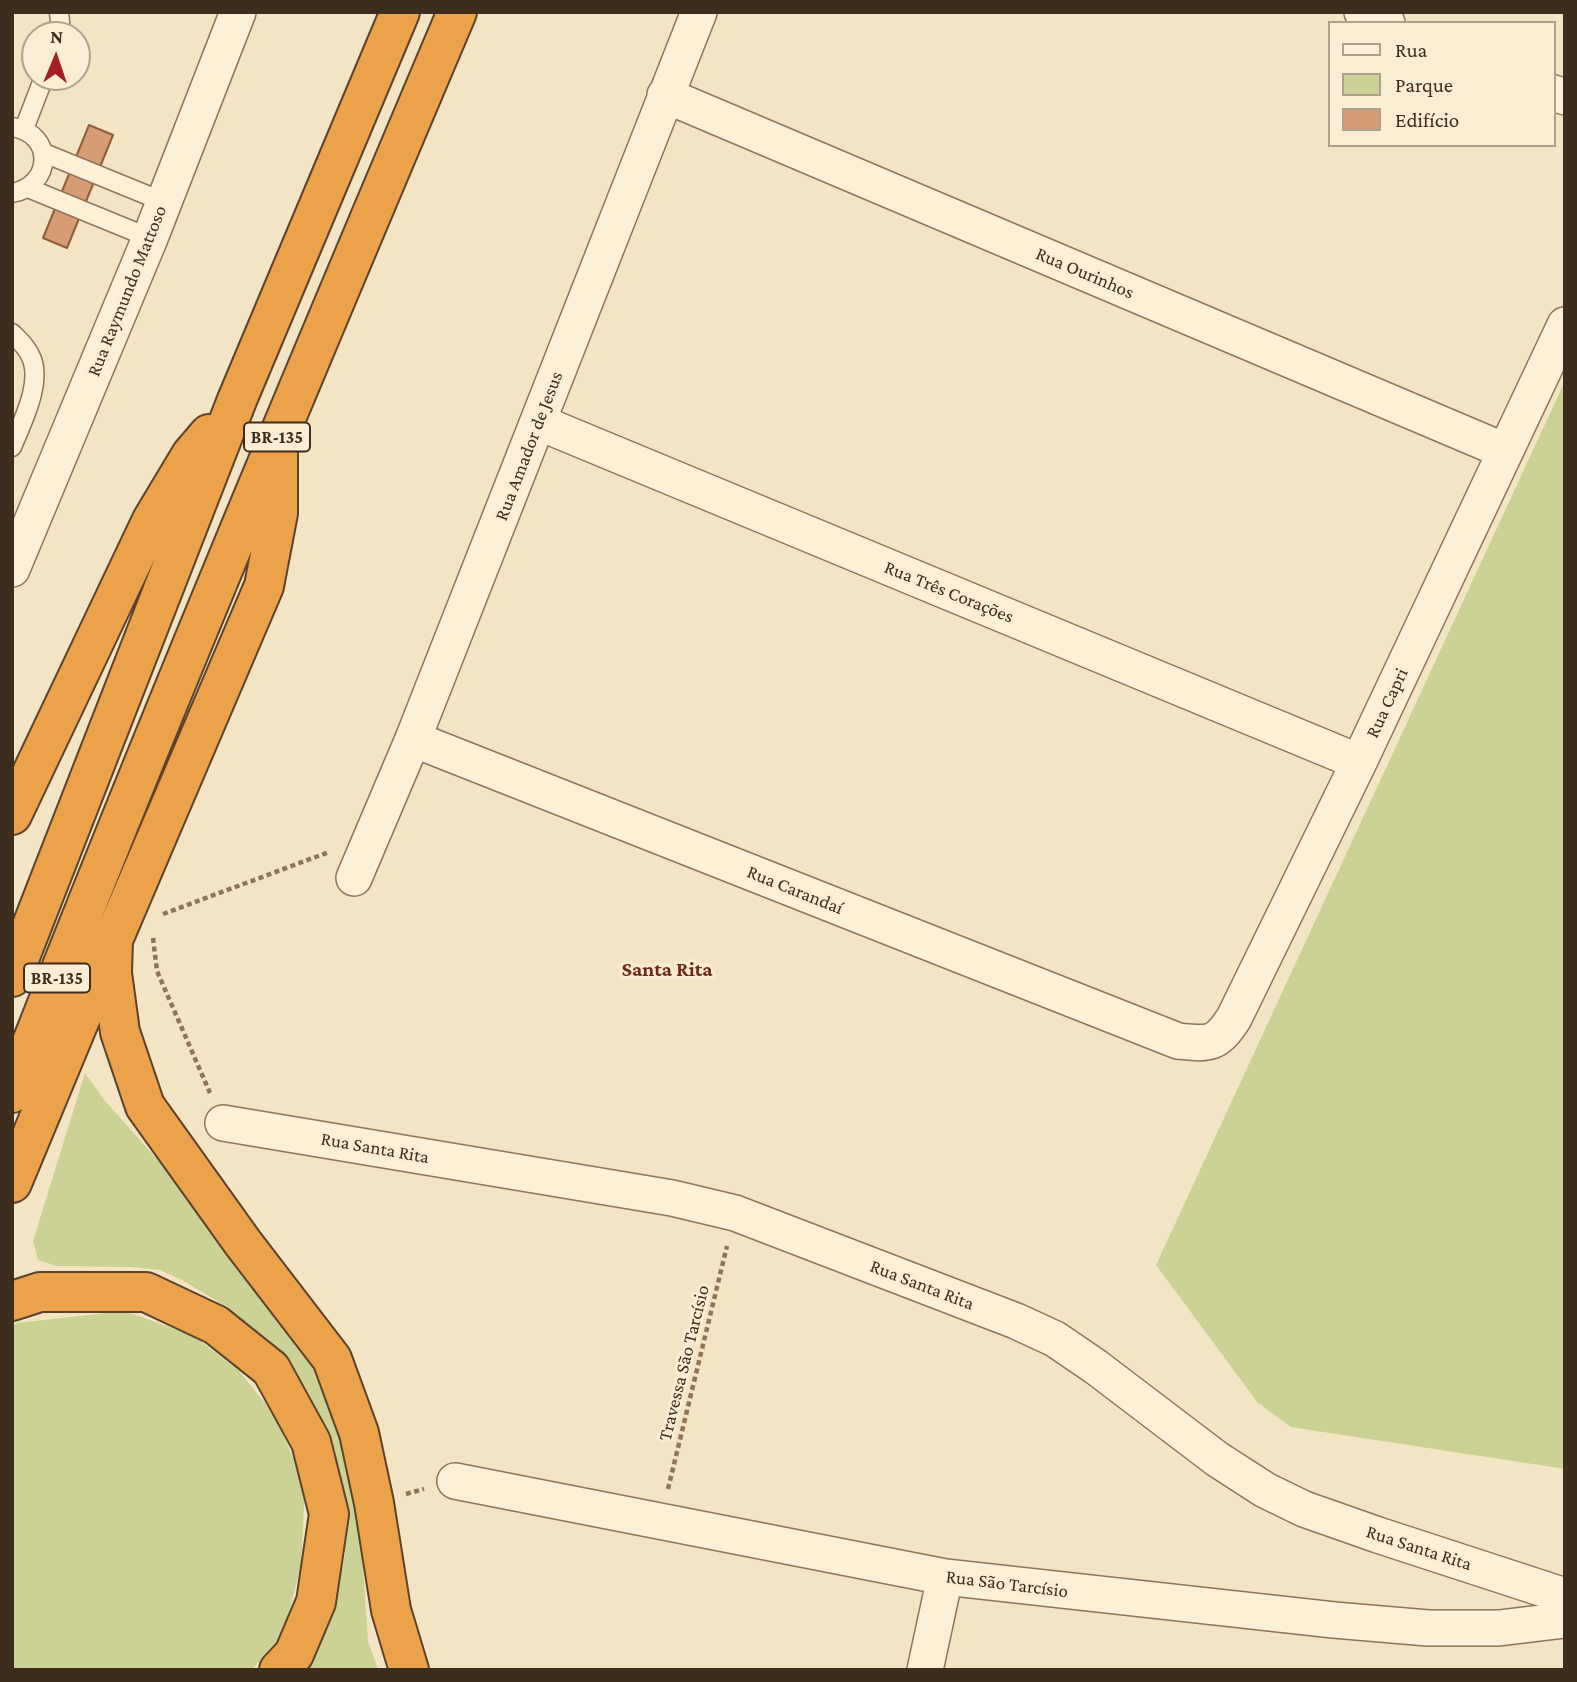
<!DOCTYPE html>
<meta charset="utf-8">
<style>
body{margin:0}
#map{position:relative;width:1577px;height:1682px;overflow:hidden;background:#f3e4c3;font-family:"Crimson Pro",serif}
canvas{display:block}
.frame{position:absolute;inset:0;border:14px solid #3e2c1d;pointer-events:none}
.legend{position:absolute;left:1328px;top:21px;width:228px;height:126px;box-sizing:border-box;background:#f9eed3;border:2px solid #aea08a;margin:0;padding:9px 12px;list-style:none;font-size:21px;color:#3e2c1d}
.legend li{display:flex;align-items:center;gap:14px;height:35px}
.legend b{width:35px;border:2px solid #aea08a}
.north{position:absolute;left:21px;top:21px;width:70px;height:70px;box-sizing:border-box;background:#f9eed3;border:2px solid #aea08a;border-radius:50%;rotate:2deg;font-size:19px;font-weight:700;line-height:28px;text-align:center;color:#3e2c1d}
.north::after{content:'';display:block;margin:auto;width:24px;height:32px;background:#a52023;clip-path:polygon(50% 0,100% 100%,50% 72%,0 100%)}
</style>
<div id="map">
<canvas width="1577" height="1682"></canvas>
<div class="frame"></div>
<ul class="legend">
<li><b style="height:9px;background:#fcf1d7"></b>Rua</li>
<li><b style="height:19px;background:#ccd295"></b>Parque</li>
<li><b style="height:19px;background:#d59c75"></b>Edifício</li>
</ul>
<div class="north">N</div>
</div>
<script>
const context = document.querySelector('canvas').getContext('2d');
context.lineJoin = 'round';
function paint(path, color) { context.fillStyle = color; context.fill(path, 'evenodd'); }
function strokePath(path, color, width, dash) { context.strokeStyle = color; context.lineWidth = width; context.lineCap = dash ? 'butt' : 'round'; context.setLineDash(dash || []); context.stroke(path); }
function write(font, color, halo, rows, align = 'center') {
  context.font = font + ' "Crimson Pro",serif'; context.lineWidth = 6; context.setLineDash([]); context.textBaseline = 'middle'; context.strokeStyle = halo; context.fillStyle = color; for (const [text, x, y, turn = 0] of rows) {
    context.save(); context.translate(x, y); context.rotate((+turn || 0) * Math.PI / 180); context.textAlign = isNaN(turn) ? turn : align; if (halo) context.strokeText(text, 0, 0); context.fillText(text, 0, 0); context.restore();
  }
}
paint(new Path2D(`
 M1565,381V1469L1291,1427L1258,1403L1156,1265Z
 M85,1073L105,1101L196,1203L228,1252L316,1373L343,1443L355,1502L363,1567L368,1641L378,1670H304L333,1607L345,1554L339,1471L307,1391L267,1339L217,1301L182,1280L160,1270L130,1267L57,1266L38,1260L33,1241Z
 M125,1311L194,1336L238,1370L274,1414L305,1485L301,1565L282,1640L251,1670H12V1326L17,1323Z`), '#ccd295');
const building = new Path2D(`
 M89,125L113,135L67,248L43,238Z`);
paint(building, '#d59c75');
strokePath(building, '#915c3a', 2);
const lane = new Path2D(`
 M59,12L61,32L60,35
 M12,127C56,134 52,186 12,193
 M24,129L44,77
 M44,153L164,202
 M28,188L150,238
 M12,333C19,340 26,346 30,355C44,381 22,422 12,447`);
const street = new Path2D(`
 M1362,12L1387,23
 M1554,93L1565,97
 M665,95L1505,451
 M538,422L1359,762
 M12,569L150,238L238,12
 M413,739L1178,1041C1209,1044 1216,1046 1234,1018L1359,762L1565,325
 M354,878L413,739L699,12
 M223,1123L672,1198L735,1213L1016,1321L1055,1339L1096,1367L1217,1459L1265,1490L1304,1509L1378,1535L1565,1596
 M455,1481L945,1577L1334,1620L1428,1628H1499L1565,1620
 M925,1670L945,1577`);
const highway = new Path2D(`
 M12,815L152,520L191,455L209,434
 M113,940L112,973L120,1032L145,1106L243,1243L332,1359L359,1433L374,1503L391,1610L409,1670
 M12,977L237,400L400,12
 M12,1093C154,730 305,371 457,12
 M12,1183L113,940L264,586L278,513V453
 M12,1301L40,1292H146L216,1325L271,1369L311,1442L329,1514L316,1602L294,1654L279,1670`);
strokePath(lane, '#8f7457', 21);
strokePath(street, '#8f7457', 38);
strokePath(highway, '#5d422c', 42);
strokePath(new Path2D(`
 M163,914L329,852
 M153,938L157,971L210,1093
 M668,1489L727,1246
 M406,1494L424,1489`), '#8f7457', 4.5, [5, 3.5]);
strokePath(lane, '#fcf1d7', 18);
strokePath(street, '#fcf1d7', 35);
strokePath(highway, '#eba24b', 38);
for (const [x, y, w] of [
 [277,437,66],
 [57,978,66]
]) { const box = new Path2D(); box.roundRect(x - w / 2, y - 14.5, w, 29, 5); context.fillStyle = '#f9eed3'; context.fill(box); strokePath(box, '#3e2c1d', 2); }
write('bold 18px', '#3e2c1d', null, [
 ["BR-135",277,437],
 ["BR-135",57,978]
]);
write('19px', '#3e2c1d', '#f9eed3', [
 ["Rua Ourinhos",1085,273,23],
 ["Rua Raymundo Mattoso",127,291,-68],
 ["Rua Amador de Jesus",529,446,-69],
 ["Rua Três Corações",949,592,22],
 ["Rua Capri",1387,703,-65],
 ["Rua Carandaí",795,890,22],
 ["Rua Santa Rita",375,1148,10],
 ["Rua Santa Rita",922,1285,21],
 ["Travessa São Tarcísio",684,1363,-76],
 ["Rua Santa Rita",1419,1548,18],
 ["Rua São Tarcísio",1007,1584,7]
]);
write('bold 21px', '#6f2917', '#f9eed3', [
 ["Santa Rita",667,970]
]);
</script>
